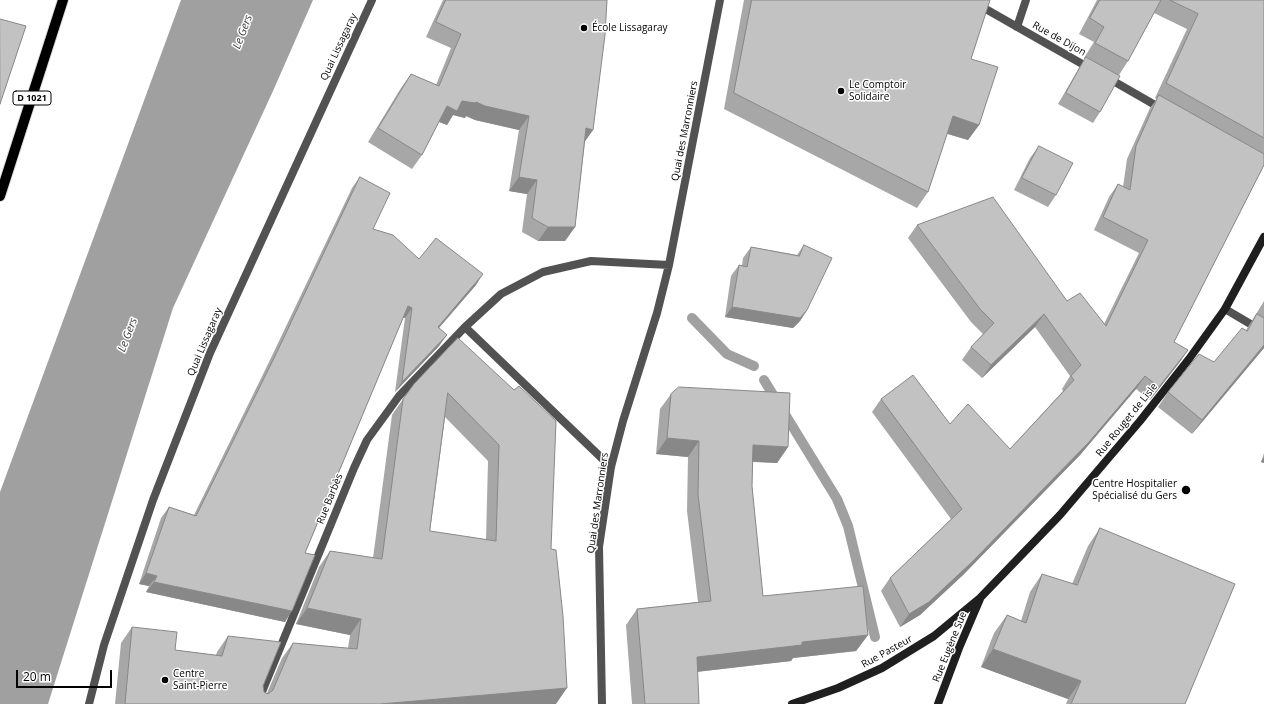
<!DOCTYPE html>
<meta charset="utf-8">
<style>
body{margin:0}
#map{position:relative;width:1264px;height:704px;overflow:hidden;background:#fff;font-family:"Open Sans",sans-serif}
canvas{display:block}
.scale{position:absolute;left:16px;top:670px;width:96px;height:18px;box-sizing:border-box;border:2px solid #000;border-top:0;padding-left:5px;font-size:12px;line-height:14px;white-space:nowrap;color:#000;-webkit-text-stroke:3px #fff;paint-order:stroke}
</style>
<div id="map">
<canvas width="1264" height="704"></canvas>
<div class="scale">20 m</div>
</div>
<script>
const context = document.querySelector('canvas').getContext('2d');
context.lineJoin = 'round';
function paint(path, color) { context.fillStyle = color; context.fill(path, 'evenodd'); }
function strokePath(path, color, width, dash) { context.strokeStyle = color; context.lineWidth = width; context.lineCap = dash ? 'butt' : 'round'; context.setLineDash(dash || []); context.stroke(path); }
function write(font, color, halo, rows, align = 'center') {
  context.font = font + ' "Open Sans",sans-serif'; context.lineWidth = 3; context.setLineDash([]); context.textBaseline = 'middle'; context.strokeStyle = halo; context.fillStyle = color; for (const [text, x, y, turn = 0] of rows) {
    context.save(); context.translate(x, y); context.rotate((+turn || 0) * Math.PI / 180); context.textAlign = isNaN(turn) ? turn : align; if (halo) context.strokeText(text, 0, 0); context.fillText(text, 0, 0); context.restore();
  }
}
paint(new Path2D(`
 M181,0H313L273,91L173,308L48,704H0V492Z`), '#a0a0a0');
strokePath(new Path2D(`
 M692,318L727,354L754,366
 M764,380L837,499L848,526L875,637`), '#a0a0a0', 10);
const primary = new Path2D(`
 M0,196L63,0`);
strokePath(primary, '#dbdbdb', 12);
strokePath(new Path2D(`
 M970,0L1091,69
 M1017,27L1026,0
 M1108,78L1162,109
 M1225,309L1264,332
 M465,327L611,467
 M89,704L104,645L153,500L210,353L372,0
 M257,704L354,468L367,440L399,396L465,327L501,294L543,272L591,261L669,265
 M602,704L599,547L611,467L623,421L657,313L669,265L720,0`), '#525252', 8);
strokePath(new Path2D(`
 M792,704L838,688L882,668L934,636L980,598L1060,515L1140,421L1189,359L1225,309L1264,237
 M938,704L959,648L980,599`), '#1f1f1f', 8);
strokePath(primary, '#000', 10);
paint(new Path2D(`
 M443,0H607L593,130L585,141L575,227L565,241H538L522,232L527,194L509,191L519,130L475,120L466,116L465,118L453,115L447,125L439,122L422,155L412,169L368,142L401,88L411,74L436,85L451,48L426,37Z
 M744,0H990L971,59L979,125L968,140L947,134L928,192L917,208L724,109Z
 M1097,0H1264V165L1174,342L1188,350L1179,363L1150,400L1136,389L1080,455L963,575L920,615L900,627L881,591L890,578L951,519L872,412L881,399L950,424L1010,449L1063,391L1062,389L1070,376L1035,327L982,378L962,360L971,347L983,334L971,322L908,238L917,225L1067,301L1104,324L1139,253L1094,230L1109,197L1118,184L1123,187L1127,159L1150,108L1157,99L1155,98L1187,29L1154,13L1128,61L1119,75L1100,112L1093,123L1058,104L1079,68L1085,59L1084,58L1094,42L1079,34Z
 M1039,146L1056,195L1048,207L1014,190L1030,158Z
 M360,177L373,229L419,259L476,285L439,328V346L395,392L405,318H403L305,553L285,622L146,592L149,586L139,584L161,518L169,507L194,515L269,362L352,188Z
 M804,245L807,310L800,321L793,328L725,317L731,276L739,265L742,266L743,258L751,247L797,255Z
 M1264,301V348L1192,434L1158,407L1168,392L1214,362L1246,330L1253,319Z
 M458,338L551,549L556,704H115L121,643L132,627L175,650L216,655L217,652L228,636L263,686L264,692L267,693L282,658L293,643L348,648L350,635L296,624L319,567L330,551L373,558L392,415L403,399ZM445,417L488,461L486,540L430,531Z
 M671,394L788,447L777,463L753,462L752,486L763,596L868,635L856,651L793,658L791,661L697,672L699,704H632L626,625L637,609L698,602L687,511L688,457L656,454L660,409Z
 M1264,453V463L1261,462Z
 M1100,528L1185,704H1066L1068,699L981,667L994,633L1007,615L1021,621L1030,592L1042,574L1072,584L1088,546Z`), '#a7a7a7');
paint(new Path2D(`
 M462,101L476,102L529,116L519,130L475,120L466,116L465,118L453,115L447,125L437,121L447,106Z
 M953,116L979,125L968,140L942,132Z
 M586,128L593,130L583,144Z
 M519,177L537,180L527,194L509,191Z
 M548,227H575L565,241H538Z
 M483,274L476,285L430,338L438,327Z
 M408,306L412,308L405,318L401,317Z
 M732,307L807,310L800,321L793,328L725,317Z
 M1044,314L1035,327L982,378L991,365Z
 M447,335L439,346L395,392L402,382Z
 M1264,345V348L1192,434L1202,420Z
 M1188,350L1179,363L1150,400L1159,387Z
 M1145,376L1136,389L1080,455L963,575L920,615L900,627L909,614Z
 M667,438L699,441L688,457L656,454Z
 M753,445L788,447L777,463L742,461Z
 M1264,457V463L1261,462Z
 M146,573L157,576L149,586L139,584Z
 M154,582L292,611L285,622L146,592Z
 M307,608L361,619L350,635L296,624Z
 M868,635L856,651L793,658L791,661L686,673L697,657L802,642Z
 M993,649L1081,681L1068,699L981,667Z
 M567,688L556,704H380Z`), '#888');
const building = new Path2D(`
 M446,0H607L605,35L593,130L586,128L575,227H548L532,218L537,180L519,177L529,116L485,106L476,102L475,103L462,101L457,111L447,106L422,155L378,128L411,74L439,86L461,34L436,22Z
 M752,0H990L971,59L998,67L979,125L953,116L928,192L734,93Z
 M1100,0H1161L1128,61L1095,43L1104,27L1090,18Z
 M1170,0H1264V138L1166,83L1198,14Z
 M0,19L26,26L0,104Z
 M1086,57L1120,76L1100,112L1066,93Z
 M1159,95L1264,154V165L1174,342L1188,350L1159,387L1145,376L1089,442L972,562L929,602L909,614L890,578L962,509L881,399L913,375L950,424L968,404L1010,449L1074,380L1071,376L1081,365L1044,314L991,365L971,347L994,323L980,309L917,225L993,197L1067,301L1080,293L1106,326L1148,240L1103,217L1118,184L1130,190L1136,146Z
 M1039,146L1073,163L1056,195L1022,178Z
 M360,177L390,193L373,229L393,235L419,259L436,238L483,274L438,327L447,335L402,382L412,308L408,306L305,553L315,555L292,611L154,582L157,576L146,573L169,507L196,516L277,352Z
 M804,245L832,258L807,310L800,318L732,307L739,265L747,267L751,247L799,256Z
 M1257,314L1264,318V345L1202,420L1168,392L1199,354L1214,362L1242,328L1247,331Z
 M458,338L514,390L519,386L556,421L551,549L556,550L563,616L567,688L380,704H125L132,627L177,632L175,650L222,656L228,636L281,642L263,686L264,692L268,694L273,690L293,643L357,649L361,619L307,608L330,551L382,559L403,399L414,384ZM448,393L499,445L496,541L430,531Z
 M679,387L790,393L788,447L753,445L752,486L763,596L863,586L868,635L802,642V645L697,657L699,704H645L637,609L711,601L698,495L699,441L667,438L671,394Z
 M1100,528L1235,584L1185,704H1071L1081,681L993,649L1007,615L1026,623L1042,574L1077,585Z`);
paint(building, '#c2c2c2');
strokePath(building, '#888', 1);
for (const [x, y, r, color] of [
 [584,28,4,"#000"],
 [841,91,4,"#000"],
 [1186,490,5,"#000"],
 [165,680,4,"#000"]
]) { const dot = new Path2D(); dot.arc(x, y, r, 0, 2 * Math.PI); context.fillStyle = color; context.fill(dot); strokePath(dot, '#fff', 1.5); }
for (const [x, y, w] of [
 [32,98,38]
]) { const box = new Path2D(); box.roundRect(x - w / 2, y - 7, w, 14, 3); context.fillStyle = '#fff'; context.fill(box); strokePath(box, '#000', 1); }
write('bold 9px', '#000', null, [
 ["D 1021",32,98]
]);
write('10px', '#000', '#fff', [
 ["École Lissagaray",592,28],
 ["Le Comptoir",849,85],
 ["Solidaire",849,97],
 ["Centre Hospitalier",1177,484,"right"],
 ["Spécialisé du Gers",1177,496,"right"],
 ["Centre",173,674],
 ["Saint-Pierre",173,686]
], 'left');
write('10px', '#000', '#fff', [
 ["Rue de Dijon",1059,39,29],
 ["Quai Lissagaray",339,47,-65],
 ["Quai des Marronniers",685,131,-79],
 ["Quai Lissagaray",205,342,-67],
 ["Rue Rouget de Lisle",1127,420,-51],
 ["Rue Barbès",330,499,-68],
 ["Quai des Marronniers",598,503,-82],
 ["Rue Eugène Sue",950,647,-68],
 ["Rue Pasteur",887,652,-29]
]);
write('italic 11px', '#414141', '#fff', [
 ["Le Gers",243,32,-69],
 ["Le Gers",128,335,-69]
]);
</script>
